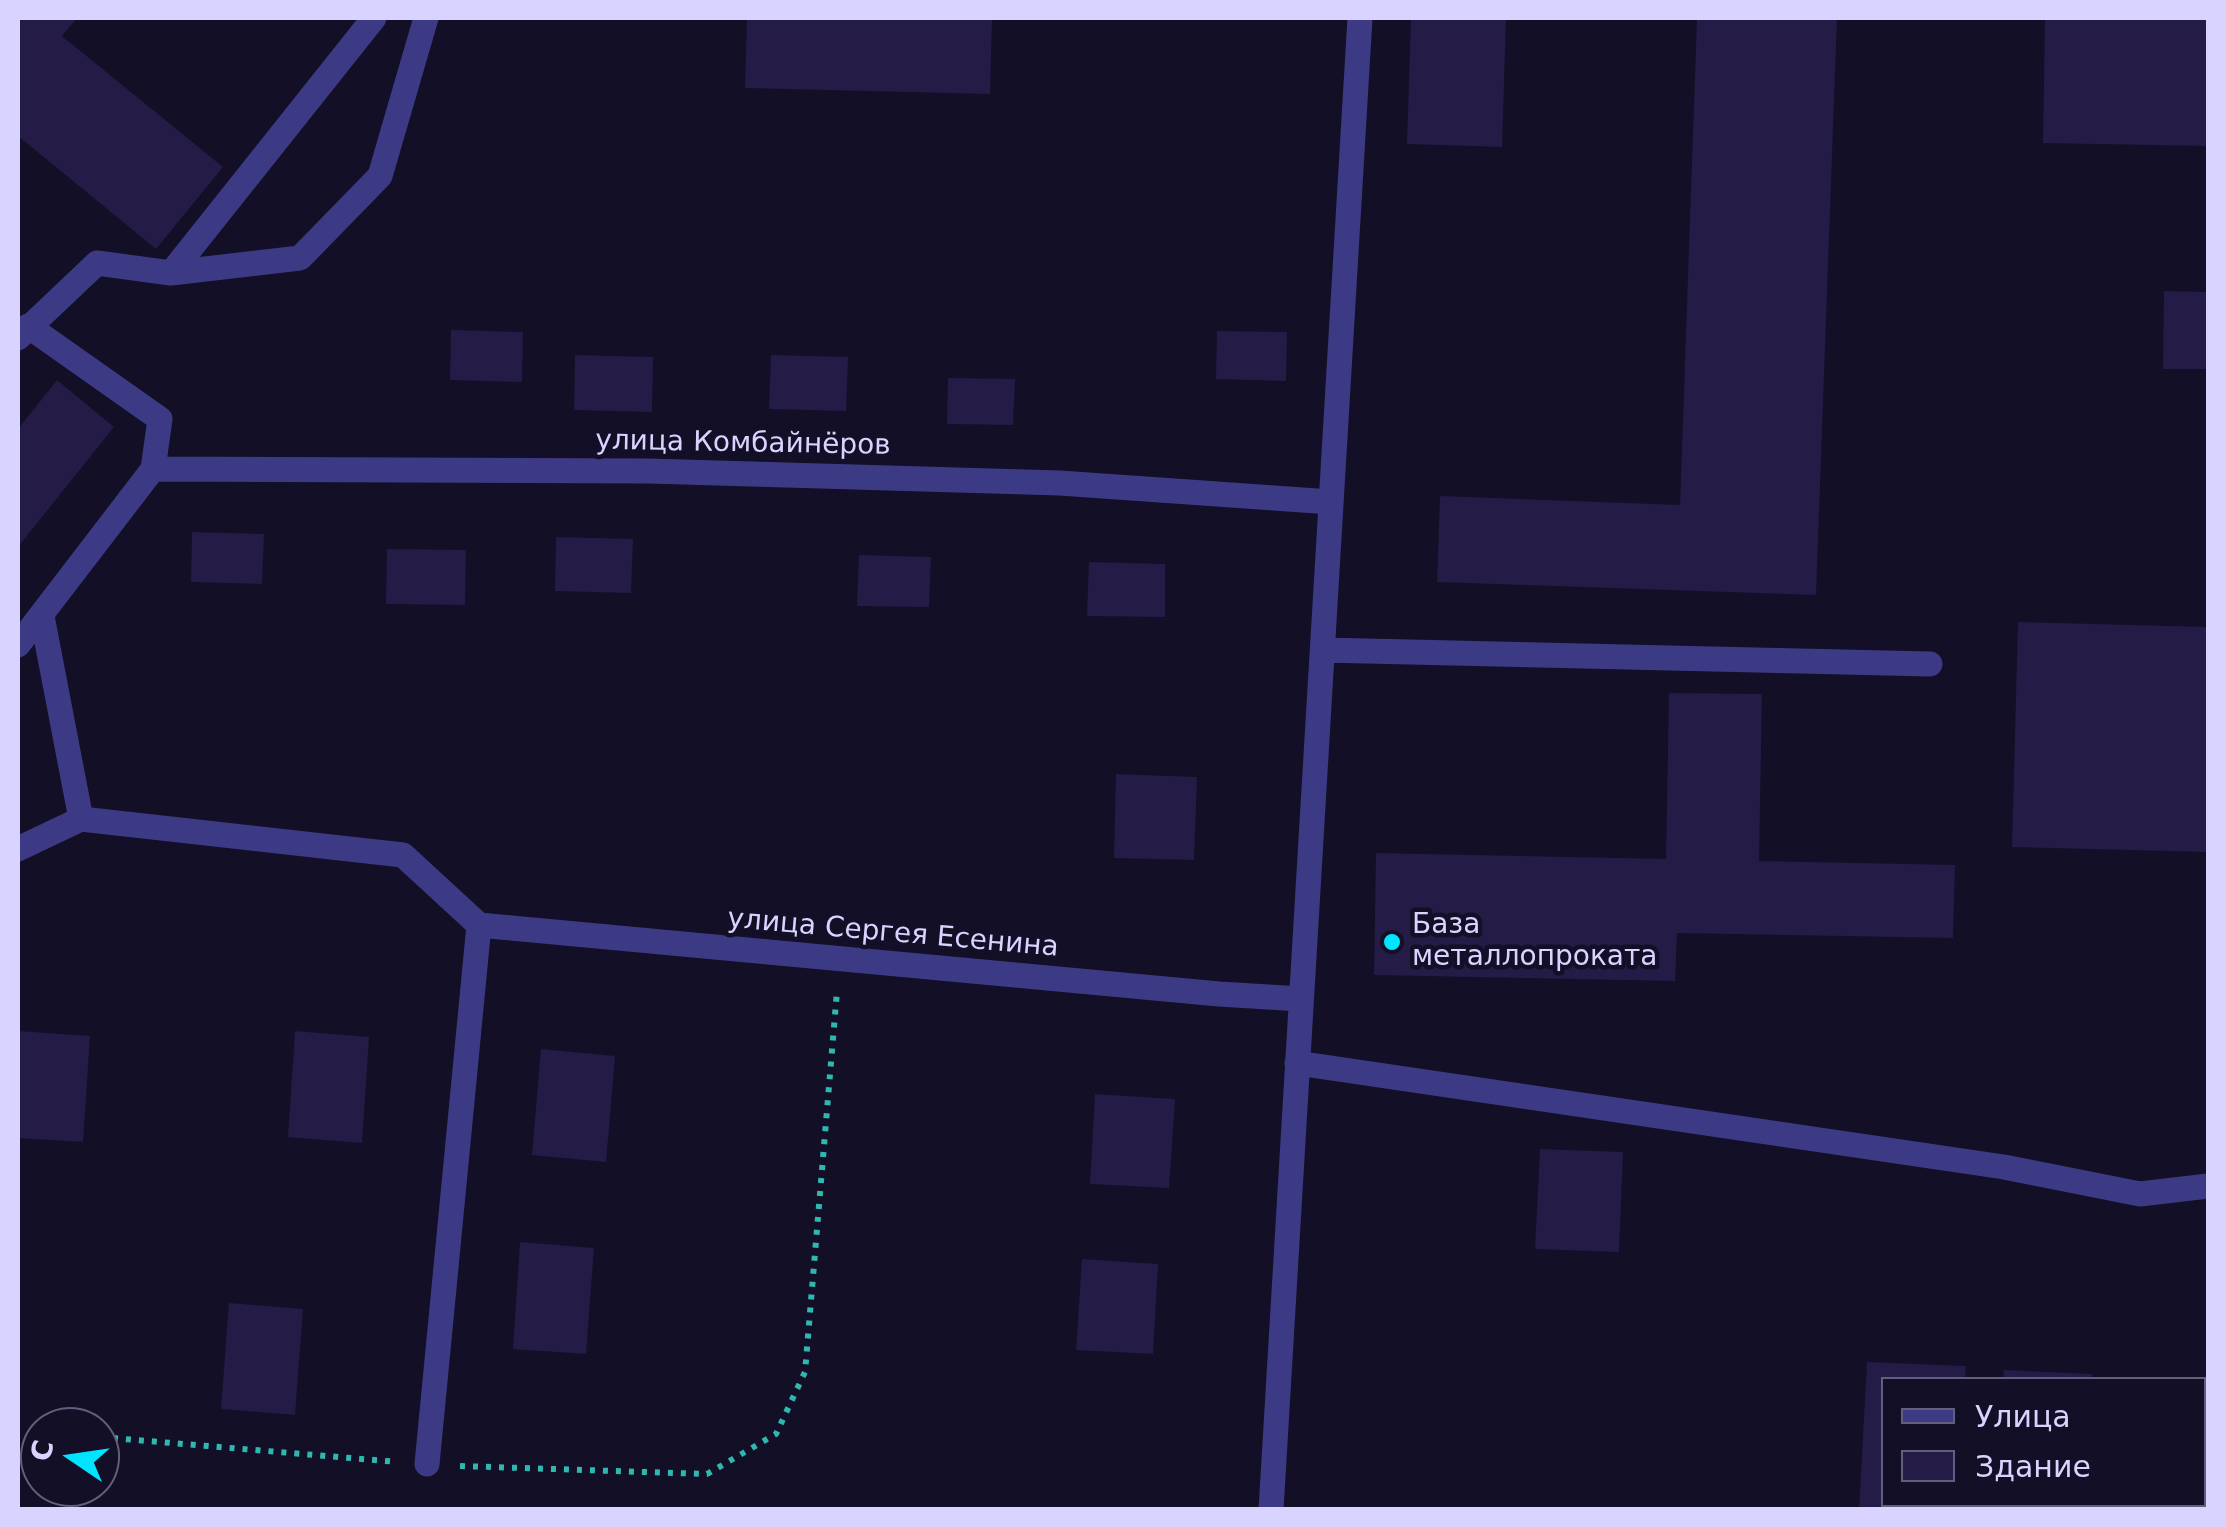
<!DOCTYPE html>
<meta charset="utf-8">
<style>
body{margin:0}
#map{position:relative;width:2226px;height:1527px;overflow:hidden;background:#130f26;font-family:"DejaVu Sans",sans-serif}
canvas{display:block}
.frame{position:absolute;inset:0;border:20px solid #d9d4ff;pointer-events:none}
.legend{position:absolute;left:1881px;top:1377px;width:325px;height:130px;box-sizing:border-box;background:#130f26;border:2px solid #625e7d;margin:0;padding:12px 18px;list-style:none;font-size:30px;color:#d9d4ff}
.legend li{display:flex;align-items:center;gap:20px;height:50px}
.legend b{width:50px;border:2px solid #625e7d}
.north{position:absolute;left:20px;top:1407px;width:100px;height:100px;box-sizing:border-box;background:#130f26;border:2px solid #625e7d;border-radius:50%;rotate:283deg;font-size:28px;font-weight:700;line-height:40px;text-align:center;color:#d9d4ff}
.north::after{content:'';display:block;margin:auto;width:35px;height:45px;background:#00e5ff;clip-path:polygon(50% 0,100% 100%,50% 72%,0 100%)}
</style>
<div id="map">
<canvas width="2226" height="1527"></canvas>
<div class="frame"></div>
<ul class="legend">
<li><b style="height:12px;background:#3d3a85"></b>Улица</li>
<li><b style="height:28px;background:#241b47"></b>Здание</li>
</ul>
<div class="north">С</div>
</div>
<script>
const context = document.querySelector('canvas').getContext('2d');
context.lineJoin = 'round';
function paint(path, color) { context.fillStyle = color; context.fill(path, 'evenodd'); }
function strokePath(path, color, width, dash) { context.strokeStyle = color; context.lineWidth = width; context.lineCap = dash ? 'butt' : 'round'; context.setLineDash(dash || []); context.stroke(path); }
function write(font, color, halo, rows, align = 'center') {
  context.font = font + ' "DejaVu Sans",sans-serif'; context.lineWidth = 9; context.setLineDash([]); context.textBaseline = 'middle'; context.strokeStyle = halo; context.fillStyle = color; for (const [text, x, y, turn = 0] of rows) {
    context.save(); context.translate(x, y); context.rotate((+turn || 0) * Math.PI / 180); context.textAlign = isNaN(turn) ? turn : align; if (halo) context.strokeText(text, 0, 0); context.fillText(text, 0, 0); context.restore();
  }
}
paint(new Path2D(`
 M18,18H77L62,36L223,167L156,249L18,136Z
 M747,18H992L990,94L745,88Z
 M1411,18H1506L1502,147L1407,144Z
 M1697,18H1837L1816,595L1437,582L1440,496L1680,505Z
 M2045,18H2208V146L2043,143Z
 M2164,291L2208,292V369H2163Z
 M451,330L523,332L522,382L450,380Z
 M1217,331L1287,332L1286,381L1216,379Z
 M575,355L653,357L652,412L574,410Z
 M771,355L848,357L846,411L769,409Z
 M948,378L1015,379L1013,425L947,424Z
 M57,380L114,427L18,547V429Z
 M192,532L264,534L262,584L191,582Z
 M556,537L633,539L631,593L555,591Z
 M387,549L466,550L465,605L386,604Z
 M859,555L931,557L929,607L857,606Z
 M1089,562L1165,564V617L1087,616Z
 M2018,622L2208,627V852L2012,847Z
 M1669,693L1762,694L1759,861L1955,865L1953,938L1677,933L1675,981L1374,975L1376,853L1666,859Z
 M1116,774L1197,777L1194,860L1114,858Z
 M18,1031L90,1036L83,1142L18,1138Z
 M295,1031L369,1037L362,1143L288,1137Z
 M541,1049L615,1056L606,1162L532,1155Z
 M1095,1094L1175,1099L1169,1188L1090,1184Z
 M1540,1149L1623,1152L1619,1252L1535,1249Z
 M520,1242L594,1248L586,1354L513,1349Z
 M1082,1259L1158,1264L1153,1354L1076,1350Z
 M229,1303L303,1309L295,1415L221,1409Z
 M1867,1362L1966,1366L1965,1380H1884V1504H1956V1510H1859Z
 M2004,1370L2092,1374L2091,1380H2003Z
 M2208,1379V1510H2133V1504H2204V1378Z
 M1998,1504H2084V1510H1998Z`), '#241b47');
strokePath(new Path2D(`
 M100,1437L398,1462
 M460,1466L707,1474L776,1434L805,1372L837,991`), '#2fb8b0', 6, [5, 8]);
strokePath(new Path2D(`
 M171,273L300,258L380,176L426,18
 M18,338L97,263L171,273L374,18
 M153,469L649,471L1060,483L1331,502
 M42,616L81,819
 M18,645L153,469L160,419L28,326
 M1323,650L1930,664
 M81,819L403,855L479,925L1219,994L1301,999
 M18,849L81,819
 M1297,1063L2004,1167L2140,1194L2208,1186
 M427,1464L479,925
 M1271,1510L1360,18`), '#3d3a85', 25);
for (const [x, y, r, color] of [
 [1392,942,10,"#00e5ff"]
]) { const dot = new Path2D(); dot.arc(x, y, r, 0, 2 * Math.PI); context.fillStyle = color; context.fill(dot); strokePath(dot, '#130f26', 4); }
write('28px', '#d9d4ff', '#130f26', [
 ["улица Комбайнёров",743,444,1],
 ["улица Сергея Есенина",893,934,5]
]);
write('28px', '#d9d4ff', '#130f26', [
 ["База",1412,926],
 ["металлопроката",1412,958]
], 'left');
</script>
